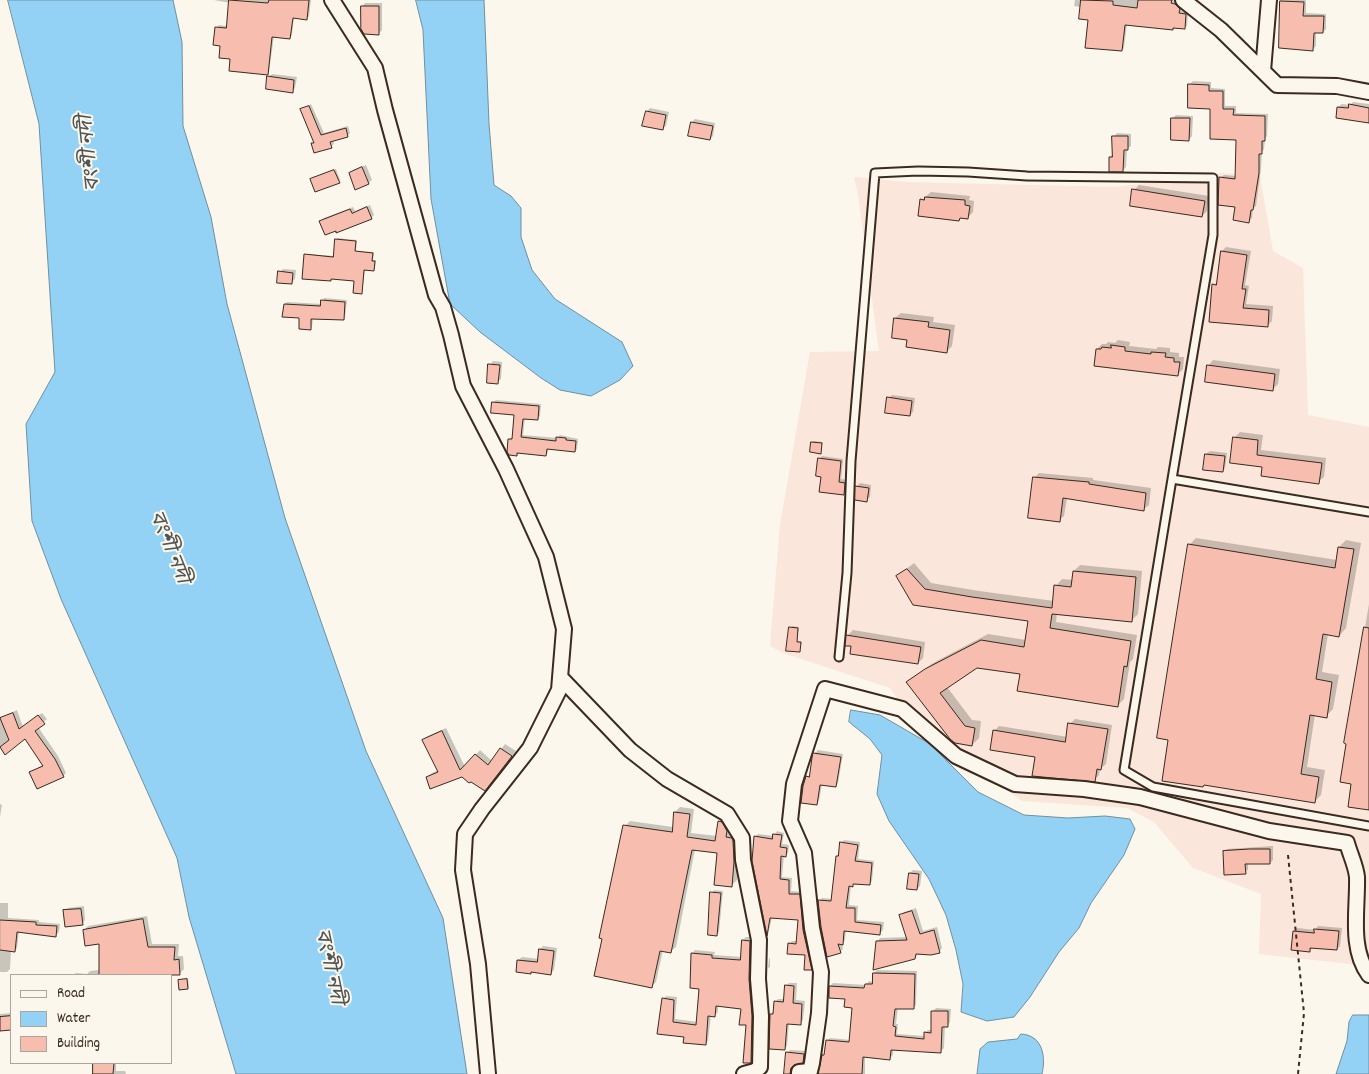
<!DOCTYPE html>
<meta charset="utf-8">
<style>
body{margin:0}
#map{position:relative;width:1369px;height:1074px;overflow:hidden;background:#fbf7ec;font-family:Dekko,sans-serif}
canvas{display:block}
.legend{position:absolute;left:10px;top:974px;width:162px;height:90px;box-sizing:border-box;background:#fbf7ec;border:1px solid #aea59a;margin:0;padding:6px 9px;list-style:none;font-size:15px;color:#3b2a1e}
.legend li{display:flex;align-items:center;gap:10px;height:25px}
.legend b{width:25px;border:1px solid #aea59a}
</style>
<div id="map">
<canvas width="1369" height="1074"></canvas>
<ul class="legend">
<li><b style="height:6px;background:#fbf7ec"></b>Road</li>
<li><b style="height:14px;background:#94d2f5"></b>Water</li>
<li><b style="height:14px;background:#f7bdaf"></b>Building</li>
</ul>
</div>
<script>
const context = document.querySelector('canvas').getContext('2d');
context.lineJoin = 'round';
function paint(path, color) { context.fillStyle = color; context.fill(path, 'evenodd'); }
function strokePath(path, color, width, dash) { context.strokeStyle = color; context.lineWidth = width; context.lineCap = dash ? 'butt' : 'round'; context.setLineDash(dash || []); context.stroke(path); }
function write(font, color, halo, rows, align = 'center') {
  context.font = font + ' Dekko,"Noto Sans Bengali",sans-serif'; context.lineWidth = 4; context.setLineDash([]); context.textBaseline = 'middle'; context.strokeStyle = halo; context.fillStyle = color; for (const [text, x, y, turn = 0] of rows) {
    context.save(); context.translate(x, y); context.rotate((+turn || 0) * Math.PI / 180); context.textAlign = isNaN(turn) ? turn : align; if (halo) context.strokeText(text, 0, 0); context.fillText(text, 0, 0); context.restore();
  }
}
paint(new Path2D(`
 M1222,173L1260,176L1273,251L1303,268L1308,415L1369,427V966L1259,954L1261,894L1193,868L1154,822L1127,808L1022,801L917,727L890,688L783,653L770,646L780,525L810,352L879,351L858,194L854,177L906,182L1116,187Z`), '#fae6da');
const water = new Path2D(`
 M8,0H173L182,42L183,126L211,217L227,304L285,518L366,751L443,918L467,1074H236L189,917L177,858L61,599L32,521L26,424L55,372L39,124Z
 M416,0H484L489,124L494,185L511,196L521,208V237L532,270L555,299L622,342L633,366L620,380L591,396L560,390L541,378L480,332L450,304L431,199L423,30Z
 M851,710L880,715L930,744L978,792L1024,815L1068,818L1105,816L1130,819L1135,829L1124,855L1091,903L1079,928L1059,952L1030,997L1014,1017L987,1021L961,1012L963,984L956,950L946,915L929,879L889,821L877,794L882,755L870,739L849,722Z
 M1353,1015H1369V1074H1336L1347,1041L1349,1022Z
 M1021,1034C1043,1035 1046,1057 1042,1074H977L980,1049L988,1042L1017,1039Z`);
paint(water, '#94d2f5');
strokePath(water, '#708f9f', 1);
paint(new Path2D(`
 M214,0H311L309,16L307,18L294,17L292,35L290,38L274,36L269,72L267,74L232,58L222,45L217,27L219,25L228,26L230,3Z
 M1075,0H1173L1182,6L1181,11L1188,12L1187,26L1184,28L1175,27L1173,29L1127,24L1124,48L1122,50L1089,19L1081,7L1074,6Z
 M1280,0H1306V13L1326,14V29L1323,32H1316V46L1313,49L1280,47Z
 M365,3H382V30L379,33L362,7Z
 M272,74L297,77L295,88L292,91L268,77Z
 M1193,81L1211,82V88L1225,89V106H1236V113L1268,114L1267,136L1265,139L1264,149L1262,152L1261,169L1256,206L1253,208L1252,218L1248,222L1237,206L1220,178L1224,175L1236,176L1237,139L1212,108L1190,84Z
 M1353,102L1369,104V122L1338,107L1342,104L1350,105Z
 M311,104L324,133L348,126L350,133L347,136L333,140L334,144L331,146L313,144L315,142L302,109Z
 M650,108L669,112L666,126L662,129L647,111Z
 M1176,115L1193,116L1192,136L1189,140L1173,118Z
 M695,119L715,123L713,136L710,139L689,135L692,122Z
 M1117,133L1131,134V146L1127,149L1126,167L1123,170L1110,157L1113,154L1114,137Z
 M366,165L372,180L368,183L350,173L353,170Z
 M336,169L340,180L339,182L313,178Z
 M1139,185L1209,196L1207,211L1202,216L1134,190Z
 M931,192L970,196L969,200L974,201L973,212L968,217H962L959,220L922,200Z
 M370,205L374,215L371,218L321,221L324,218L353,207L355,211Z
 M337,238L357,240L356,251L374,252L373,260H376L375,268L365,269L362,293L355,279L305,255L306,254L335,256Z
 M1226,247L1251,251L1245,285L1249,286L1246,304L1273,306L1272,321L1268,325L1210,321L1214,285L1218,281L1222,251Z
 M283,269L296,270L295,279L291,283L280,272Z
 M324,298L347,300L345,317L343,319L313,318L312,327L310,329L301,317L285,304L287,302L322,304Z
 M901,313L934,317L933,322L955,325L952,346L947,351L908,339L895,318Z
 M1118,340L1130,342L1129,346L1156,349L1158,347L1170,348V352L1179,353V357H1184L1183,369L1177,375L1097,349L1102,344H1106L1108,342L1115,343Z
 M1213,360L1280,369L1278,384L1273,389L1208,366Z
 M493,361L502,362L501,379L497,382L490,365Z
 M892,395L915,398L913,412L910,415L889,398Z
 M496,400L541,404L540,416L537,419L525,418L523,435L557,438L560,435L578,439L577,449L575,451L548,448V452L546,455L519,452L517,455L509,439L513,437L516,414L493,403Z
 M1240,432L1263,435L1261,450L1326,458L1324,477L1318,482L1263,466L1234,438Z
 M814,441L823,442L820,452L812,442Z
 M1210,451L1227,453L1225,468L1222,471L1204,469L1206,454Z
 M822,456L843,459L841,479L847,480V491L844,494L823,476L820,459Z
 M1039,473L1093,478V480L1151,488L1149,505L1144,509L1067,498L1064,516L1059,520L1034,478Z
 M860,483L871,485L870,497L866,500L857,486Z
 M1196,538L1337,560L1339,547L1346,540L1361,543L1346,628L1339,636L1328,634L1322,672L1339,675L1333,709L1326,716L1315,714L1307,767L1325,770L1321,795L1314,802L1170,739L1189,545Z
 M914,563L931,583L979,591L1054,601L1056,586L1062,579L1073,580L1074,571L1080,565L1142,571L1138,614L1131,621L1057,613L1056,622L1137,635L1133,659L1130,662L1124,699L1118,705L1021,673L976,667L947,687L972,720L981,721L979,738L972,745L908,682L933,663L988,634L1026,640L1030,620L914,604L897,576Z
 M1369,604V808L1353,783L1348,743L1346,742Z
 M792,626L799,627L797,641L802,642L799,651L788,650Z
 M853,630L925,642L923,658L918,663L853,645L848,635Z
 M17,710L23,727L42,713L47,719L38,727L58,756L66,773L63,776L31,772L44,764L26,738L5,753L0,746V718Z
 M1075,719L1112,725L1106,764L1100,769L1099,775L1094,780L1036,756L994,731L999,726L1068,737L1070,724Z
 M446,728L465,767L480,750L492,761L505,744L516,751L489,785L462,776L427,777L432,773L438,770L424,741L428,736Z
 M818,750L843,754L838,783L835,786L822,784L819,801L816,804L807,777L811,774L815,753Z
 M0,804L2,805L0,817Z
 M680,807L694,809L691,833L717,836L719,822L724,817L731,825L730,833L737,834L739,856L737,880L732,885L718,852L695,849L676,947L670,952L663,950L656,982L651,987L625,826L630,821L673,827L675,812Z
 M777,831L784,833L782,844L789,845L788,853L784,855L782,877L792,878L791,891L802,892L814,967L811,969L807,954L789,944L792,941H798L800,919L772,918L768,934L753,861L755,837L758,834L774,836Z
 M844,840L860,842L858,859L874,861L872,881L870,884L855,883L851,885L849,905L858,906L857,920L884,922L883,930L880,933L846,930L845,940L842,944L843,949L840,952L819,901L822,898L833,899L837,856L839,854L841,843Z
 M1273,846V860L1270,863H1248V869L1245,873L1224,852L1227,849Z
 M913,870L922,871L920,886L917,889L910,873Z
 M714,890L723,891L719,932L717,934L712,893Z
 M0,903H8V918L39,920V922L60,924L59,932L56,935L19,931L17,948L14,951L11,950L10,969L7,972H0Z
 M84,906L85,920L82,924L65,911L68,908Z
 M916,908L923,931L937,927L942,948L939,952L918,953L915,958L877,942L880,938L908,937L900,916L904,912Z
 M147,916L152,944H179L178,956H183L184,969L180,973L160,975H73L76,973L87,974L90,971L100,970V942L84,930L88,926Z
 M1318,926L1342,928L1340,946L1337,949L1313,947L1310,951L1294,931L1297,928L1315,930Z
 M746,937H753L755,1012L754,1059L750,1062L747,1024L742,1008L718,1005V1012L714,1016L711,1015L708,1041L705,1044L685,1035L658,1033L663,999L666,996L677,997L675,1019L698,1022L701,988L692,954L695,950L715,952L714,955L742,957L743,940Z
 M543,946L557,948L554,970L550,974L532,971L531,973L518,960L522,957L539,959L540,949Z
 M770,958V967L768,968L769,959Z
 M877,970L917,971L916,1005L913,1008L898,1007L896,1024H898L897,1034L925,1036V1033L928,1030H932L933,1011L936,1008L951,1009L950,1022L947,1026L945,1025L944,1048L941,1051L893,1049V1055L890,1058L865,1056V1074H819L823,1056L826,1053L827,1041L830,1038L851,1040L854,1007L847,998L830,986L833,983L866,985L869,981L873,982L874,973Z
 M188,978L189,987L188,988L179,980Z
 M789,983H797L796,1000L805,1001L803,1020L800,1023H789L787,1046L784,1049L771,1014L774,1011L775,1002L778,999H785L786,986Z
 M11,1013V1029L0,1030V1014Z
 M790,1050L807,1051L806,1058L802,1062L795,1063L793,1067L794,1074H783L786,1070L787,1053Z
 M94,1063H116V1071H125L126,1074H105Z`), '#0003');
const building = new Path2D(`
 M229,0L268,3L269,0H309L307,20L293,18L290,39L272,37L268,75L229,71L230,59L219,58L220,46L213,45L215,27L226,28Z
 M1081,0L1113,1V5L1137,8L1138,0H1172L1171,3L1175,4L1180,9L1179,13L1186,14L1185,29L1173,28V30L1125,25L1122,51L1085,48L1088,20L1079,19Z
 M1280,1L1304,2L1303,16H1324L1323,33H1314L1313,51L1279,48Z
 M361,6H379V35L364,34L361,29Z
 M267,76L294,80L293,93L266,89Z
 M1188,84L1209,85V91H1223V109H1234L1233,115L1265,116V141H1262V154H1259V173L1253,210H1251L1249,223L1233,220L1235,207L1218,205L1219,177L1235,179L1236,140L1210,139V109L1188,108Z
 M1349,104L1369,108V123L1336,118L1337,107L1348,108Z
 M309,106L321,135L346,128L348,137L330,142L332,148L314,153L311,143H314L300,109Z
 M646,111L666,115L663,130L642,126Z
 M1171,118H1190L1189,141L1171,140Z
 M691,122L713,126L710,140L688,136Z
 M1112,136H1128V150H1124L1123,172H1109V157H1112Z
 M362,167L369,184L355,190L349,173Z
 M334,170L340,183L315,192L310,179Z
 M1132,189L1205,201L1202,217L1130,206Z
 M925,197L965,200V205L970,206L968,219L960,218L959,221L918,216L920,199L924,200Z
 M367,207L372,219L336,233V231L325,235L319,221L350,209L352,213Z
 M335,239L356,241L355,251L373,253L372,261H375L374,271L364,270L362,294L353,293L354,281L331,279V281L302,279L304,254L333,257Z
 M1221,251L1247,255L1242,289H1246L1243,308L1269,310L1268,327L1209,322L1212,284L1216,285Z
 M278,271L293,273L292,284L277,283Z
 M321,300L345,302L344,320L311,319V330L299,329V318L282,317L284,304L320,306Z
 M894,318L929,322L928,327L950,330L947,353L906,347L907,340L892,338Z
 M1111,345L1125,347V351L1151,354V352L1166,353L1165,357L1174,358V362H1180L1178,376L1094,366L1096,349H1101L1102,347L1111,348Z
 M488,364L500,365L498,384L487,383Z
 M1207,365L1275,374L1273,391L1205,382Z
 M887,397L912,401L910,416L885,413Z
 M492,402L539,406L538,420L523,419L521,437L556,441V437L566,438V440L576,441L575,452L547,449L546,456L517,453V456L509,455L507,452L508,439H512L514,415L491,413Z
 M1233,437L1258,440L1257,455L1322,463L1319,484L1261,476L1262,467L1230,463Z
 M811,442L822,443L821,454L810,452Z
 M1205,454L1225,456L1223,472L1203,470Z
 M818,458L841,461L839,482L845,483L844,495L819,492L821,477L816,476Z
 M1033,477L1089,482V484L1146,493L1144,511L1063,498L1060,522L1028,518Z
 M855,486L869,488L867,502L855,500Z
 M1188,544L1335,568L1338,547L1354,549L1339,637L1323,634L1316,679L1332,682L1327,718L1310,715L1301,774L1319,777L1315,803L1204,785L1203,787L1162,781L1168,740L1157,738Z
 M907,569L925,589L972,597L1052,608L1054,585L1071,587L1073,571L1136,577L1132,622L1052,614L1050,628L1131,641L1127,667L1124,666L1118,707L1017,691L1020,674L977,668L940,693L965,726L975,728L972,746L955,743L950,739L906,682L925,669L981,640L1024,647L1028,621L913,605L896,576Z
 M789,627L798,628L797,642H801L800,652L786,651Z
 M1364,627L1369,628V810L1348,807L1351,784L1340,782L1346,744L1344,743Z
 M846,635L921,647L918,664L850,654L851,646H845Z
 M13,713L19,729L38,715L45,724L35,731L55,759L64,777L37,789L29,772L43,766L25,739L5,755L0,747L9,740L0,718Z
 M1068,723L1108,729L1101,770L1097,769L1095,782L1032,776L1035,757L990,750L993,730L1065,742Z
 M442,731L460,770L475,754L488,765L500,748L512,756L485,791L471,782L469,783L462,777L430,789L426,777L438,772L422,740Z
 M813,753L841,757L836,787L820,785L817,805L801,803L803,786L806,776L809,777Z
 M674,812L690,814L687,837L715,841L718,821L722,822L727,831L726,837L732,838L733,841L734,862L732,887L714,885L717,853L692,850L671,953L660,951L652,988L594,976L602,939L599,938L623,825L672,832Z
 M773,834L782,835L780,847L787,848L786,857L781,856L780,879L789,880V894H800L803,930L812,970H804L805,955L787,954L788,943L796,944L798,920L770,918L767,936L752,861L754,836L772,839Z
 M840,842L858,845L855,861L872,863L870,885L853,884V887L849,886L846,908H855V922L881,925L880,935L844,931L843,945L838,944L841,953L827,957L821,927L818,900L831,901L836,856H838Z
 M1250,849H1270V864H1245L1246,874L1224,875L1223,851Z
 M909,873L919,874L917,890L907,889Z
 M710,892L721,893L717,936L708,935Z
 M81,909L83,925L65,927L63,910Z
 M912,911L920,934L934,930L940,953L931,955L916,954L915,959L873,970L876,941L907,940L899,915Z
 M143,919L148,947H175L174,960L179,959L180,975H99V944L85,946L83,930Z
 M0,920L36,922V925L57,926L56,937L17,932L15,952L0,950Z
 M1314,929L1339,931L1337,950L1310,948V952L1291,950L1293,931L1314,933Z
 M742,940L750,941L749,979L752,1016L751,1063H743L746,1025H739L741,1009L716,1006L715,1017L708,1016L706,1045L683,1043L684,1037L657,1034L662,998L674,1000L673,1022L696,1025L699,989L690,988L691,953L712,955V958L740,960Z
 M539,949L554,951L551,975L531,972V974L516,972L517,960L537,962Z
 M873,973L915,974L914,1009H895L893,1026L896,1027L895,1036L924,1039V1032L931,1033V1011H948V1027H942L941,1053L891,1050L890,1060L863,1057L862,1074H818L822,1055H824L826,1040L849,1042L852,1008L844,1007L845,999L829,998V986L864,988L865,984H872Z
 M187,979L188,989L179,990L178,980Z
 M785,985L794,986L793,1003L802,1004L801,1025L787,1024L785,1050L769,1049L770,1014H773L774,1001L783,1002Z
 M11,1016V1030L0,1031V1017Z
 M786,1052L804,1054L803,1063L794,1065L791,1068L790,1074H784Z
 M93,1063H114L113,1074H93Z`);
paint(building, '#f7bdaf');
strokePath(building, '#3b2a1e', 1);
const lane = new Path2D(`
 M1172,479L1124,770L1153,787L1369,826
 M839,657L847,573L851,461L875,173L918,171L968,172L1027,176L1213,178V235L1172,479L1369,512`);
const street = new Path2D(`
 M332,0L375,68L385,110L436,295L443,307L451,335L463,386L506,469L546,557L564,629L559,690L530,748L482,809L465,834L463,870L478,964L488,1074
 M1183,0L1221,30L1277,85L1337,86L1369,92
 M1263,71L1269,0
 M560,677L630,750L667,779L727,814L742,838L743,860L759,940L758,979L761,1016L760,1067L755,1071L744,1074
 M799,1074V1072L810,1071L812,1063L819,1013L821,972L812,928L804,853L790,821L794,784L825,689L902,709L956,756L1015,784L1084,789L1140,797L1269,831L1347,843C1350,854 1356,866 1357,877C1358,908 1349,948 1369,975`);
strokePath(lane, '#3b2a1e', 11);
strokePath(street, '#3b2a1e', 18);
strokePath(new Path2D(`
 M1288,855L1304,1013L1298,1074`), '#3b2a1e', 2, [4, 4]);
strokePath(lane, '#fbf7ec', 7);
strokePath(street, '#fbf7ec', 14);
write('italic 21px', '#515454', '#fbf7ec', [
 ["বংশী নদী",92,153,-96],
 ["বংশী নদী",167,548,68],
 ["বংশী নদী",327,967,78]
]);
</script>
